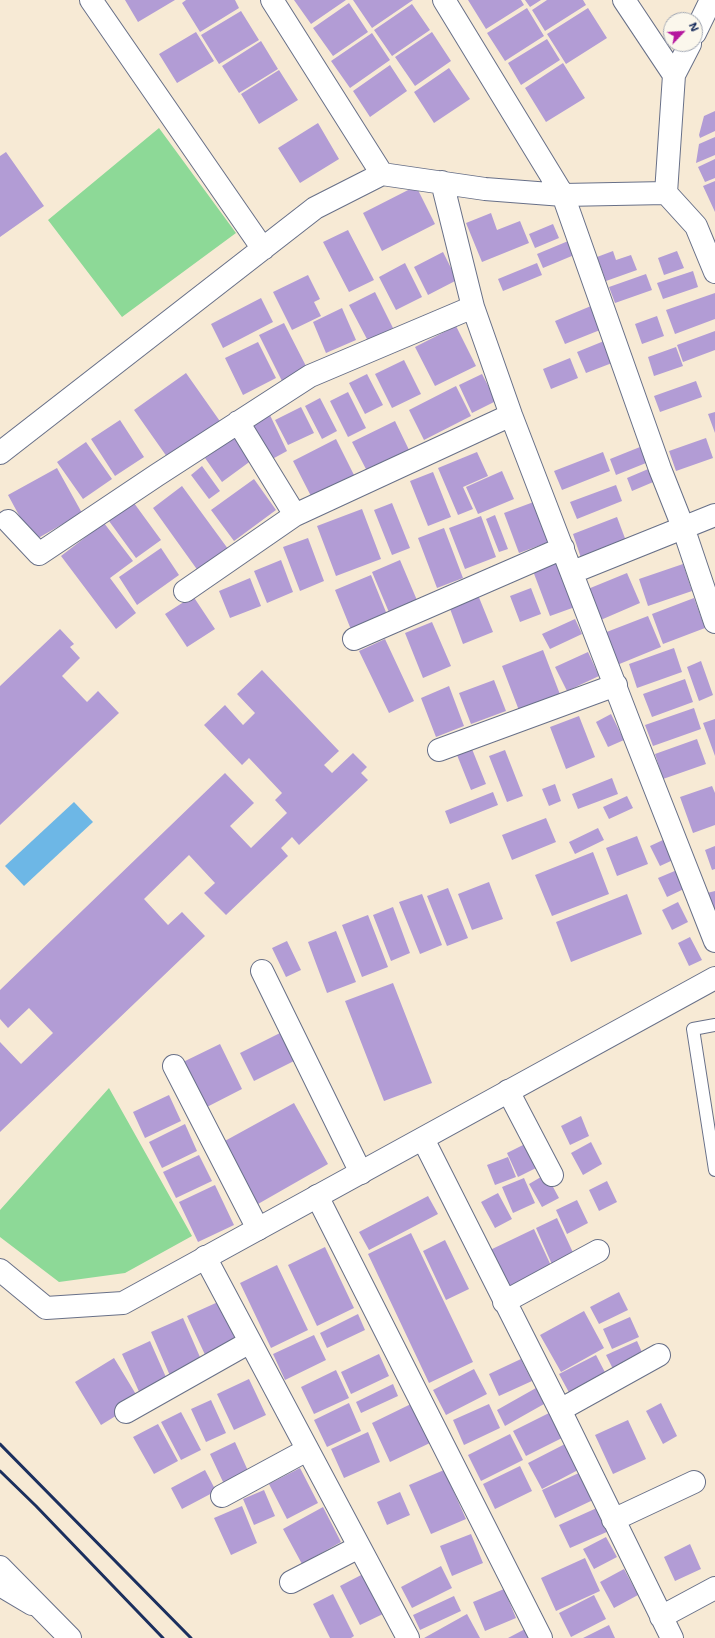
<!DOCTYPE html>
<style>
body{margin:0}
#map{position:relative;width:715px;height:1638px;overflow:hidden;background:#f7ead5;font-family:"Shantell Sans",sans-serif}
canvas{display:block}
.north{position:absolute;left:663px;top:12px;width:40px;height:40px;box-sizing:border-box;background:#fbf7ec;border:1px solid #a1a7b3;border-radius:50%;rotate:65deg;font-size:11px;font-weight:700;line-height:16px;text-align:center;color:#1b2f5e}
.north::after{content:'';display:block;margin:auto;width:14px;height:18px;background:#b5179e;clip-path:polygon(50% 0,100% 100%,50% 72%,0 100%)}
</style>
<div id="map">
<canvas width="715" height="1638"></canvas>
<div class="north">N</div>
</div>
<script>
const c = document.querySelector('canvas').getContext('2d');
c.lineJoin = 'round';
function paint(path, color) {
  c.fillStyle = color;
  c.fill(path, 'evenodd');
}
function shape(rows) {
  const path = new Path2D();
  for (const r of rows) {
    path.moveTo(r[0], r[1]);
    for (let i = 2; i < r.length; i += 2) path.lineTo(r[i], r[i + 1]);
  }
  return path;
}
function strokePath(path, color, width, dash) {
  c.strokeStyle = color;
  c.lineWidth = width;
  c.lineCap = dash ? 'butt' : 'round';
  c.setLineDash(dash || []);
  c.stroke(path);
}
paint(shape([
 [159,128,236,233,122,317,48,220],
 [109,1088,192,1236,125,1273,59,1282,0,1237,0,1210]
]), '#8dd997');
paint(shape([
 [74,802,93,822,24,886,5,866]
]), '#6db7e6');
paint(shape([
 [125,0,175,0,138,22],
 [186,0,235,0,239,8,200,32,182,3],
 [294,0,346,0,311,24],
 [353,0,413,0,372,28],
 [468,0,521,0,524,5,486,29],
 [525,0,541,0,530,7],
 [547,0,583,0,586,5,545,31,532,10],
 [349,3,368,32,333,56,313,28],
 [412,4,430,30,392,56,374,30],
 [527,8,544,36,505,61,487,33],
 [588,8,607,38,566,64,547,34],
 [241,11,259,40,219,64,201,35],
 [196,32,214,61,177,83,159,54],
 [432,32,451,61,415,86,395,57],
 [372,33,390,60,350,88,331,61],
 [547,39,560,60,521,85,508,63],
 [261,41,278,69,239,93,222,66],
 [563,63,585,98,546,122,525,88],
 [390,65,407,91,370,117,353,91],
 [449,68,470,99,434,123,414,92],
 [279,70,298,100,259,124,241,94],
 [715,111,715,131,700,138,699,135,704,116],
 [318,123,339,159,300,183,278,148],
 [715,137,715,155,696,163,699,144],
 [6,152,44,206,0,237,0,156],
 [715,159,715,178,705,182,698,167],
 [715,181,715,212,703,186],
 [416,186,435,224,382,251,363,213],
 [491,213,497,230,520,221,529,243,482,262,466,223],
 [553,224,559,238,535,248,529,234],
 [348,230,374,280,349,292,323,242],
 [573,239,579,253,543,268,537,254],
 [613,251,616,260,631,255,637,270,606,281,597,257],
 [677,251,684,268,664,275,658,258],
 [443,252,457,280,428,295,414,267],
 [405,263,422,297,396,310,379,277],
 [537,263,542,275,503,291,498,279],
 [693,271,698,287,663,299,657,283],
 [646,274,652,290,615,303,609,287],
 [308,275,320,299,314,302,321,316,292,330,273,292],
 [375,292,393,328,368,341,349,305],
 [715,293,715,319,675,334,666,310],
 [261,298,273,322,223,348,211,324],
 [591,306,600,330,565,344,555,321],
 [342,308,356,340,326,353,313,322],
 [657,316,664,336,642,344,635,324],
 [284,323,307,368,282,381,259,335],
 [456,326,476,366,435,386,415,347],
 [715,331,715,350,683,362,677,345],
 [604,341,612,363,586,373,577,352],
 [258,342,276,378,243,395,225,358],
 [676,347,683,366,654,376,648,357],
 [570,358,578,378,551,389,543,369],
 [404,360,421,394,392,408,375,374],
 [186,373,224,427,172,464,134,410],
 [367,374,383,405,365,414,349,383],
 [482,374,496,401,472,413,459,385],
 [696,381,702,397,660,412,654,396],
 [456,386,471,416,424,440,409,410],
 [348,392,366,428,348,437,330,401],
 [320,398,337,431,322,439,305,406],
 [301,407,314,433,288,445,275,420],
 [715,412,715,433,708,414],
 [269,413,287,451,265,463,246,424],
 [120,420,144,457,115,476,91,439],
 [395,421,410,452,368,473,352,442],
 [235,437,252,460,222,482,205,458],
 [706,438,713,458,676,471,669,451],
 [336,439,355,477,312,498,293,461],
 [86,442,112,479,83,499,57,462],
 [645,445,651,461,616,475,610,459],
 [477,452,488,476,463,487,473,509,458,515,438,468],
 [603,452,610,471,562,490,554,471],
 [202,466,220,491,209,499,191,475],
 [653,467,658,480,632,491,627,478],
 [57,468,82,513,33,541,8,495],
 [502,471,514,499,478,514,466,487],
 [433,472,451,517,428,526,410,481],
 [254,479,276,510,234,541,211,510],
 [616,485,622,501,577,519,570,502],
 [182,486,231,553,201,575,153,508],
 [539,500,554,540,519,553,504,513],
 [134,503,161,540,136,558,109,521],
 [392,503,410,548,392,555,374,510],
 [362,509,381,559,336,576,317,526],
 [495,515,508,549,499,552,486,519],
 [481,516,496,557,465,569,449,528],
 [617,517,626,541,581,558,573,534],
 [104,523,133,561,110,578,136,613,116,629,61,556],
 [444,528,463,578,437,588,418,538],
 [308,538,324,581,300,591,283,547],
 [161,548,179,575,137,605,119,577],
 [281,560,293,592,267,603,254,571],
 [400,560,419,605,391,617,372,572],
 [557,562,575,607,550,616,533,571],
 [683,564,692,591,648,606,639,579],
 [627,573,640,603,596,622,583,591],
 [371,575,388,617,352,632,335,590],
 [250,578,261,606,230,618,219,591],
 [531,588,541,614,520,622,510,596],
 [478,595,493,632,463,644,449,606],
 [193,596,215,629,187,647,165,614],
 [694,598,705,628,663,644,652,614],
 [648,616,661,647,617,665,604,633],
 [575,619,582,634,550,649,542,634],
 [432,622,451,666,423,678,405,633],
 [60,629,74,644,70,647,80,658,62,676,87,702,98,691,119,713,0,825,0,686],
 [385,639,414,701,389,713,359,651],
 [674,648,682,672,637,688,629,664],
 [543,650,561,697,520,713,502,666],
 [588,652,599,676,567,691,555,667],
 [701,661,713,695,699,701,687,667],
 [262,670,339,751,324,765,332,773,353,753,367,767,361,773,368,780,299,845,292,837,281,848,288,856,226,915,204,893,215,883,189,855,144,899,168,925,182,912,205,936,0,1132,0,1042,21,1064,53,1033,29,1008,8,1028,0,1019,0,990,225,773,254,803,230,826,251,848,287,813,275,800,282,793,249,758,242,765,204,725,225,705,243,725,255,713,237,694],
 [685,679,693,702,652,717,643,694],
 [494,680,506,711,471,724,459,693],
 [449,686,464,726,436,737,421,698],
 [694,708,701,729,653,746,645,725],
 [611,714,624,740,608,747,596,722],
 [579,716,595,757,566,769,550,727],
 [715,719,715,756,703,723],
 [697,739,706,764,663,779,655,754],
 [472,749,486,784,471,790,457,755],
 [505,750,523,796,507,802,489,756],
 [612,778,618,794,578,809,572,794],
 [555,784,561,801,549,806,542,789],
 [712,786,715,793,715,825,693,833,680,797],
 [493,792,498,805,450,824,445,811],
 [627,796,633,808,609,819,603,807],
 [546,818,556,842,512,860,502,835],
 [598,828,604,840,575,854,569,842],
 [637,836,648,864,617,876,606,848],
 [663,840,673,860,660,866,650,846],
 [715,846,715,869,712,870,705,850],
 [593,852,609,894,552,916,535,875],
 [677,870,686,888,667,897,658,878],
 [489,882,503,919,472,930,458,894],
 [448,888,468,938,447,946,427,896],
 [715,891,715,915,707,893],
 [422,894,442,945,420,954,399,902],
 [627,894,642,934,571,962,556,922],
 [678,902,688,922,672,930,662,910],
 [393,907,410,953,391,961,373,915],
 [368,915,388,967,362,977,342,925],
 [336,931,356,982,327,993,308,942],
 [690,937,702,960,689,966,678,943],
 [287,941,301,970,286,977,272,948],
 [393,983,432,1083,384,1101,345,1001],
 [280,1033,294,1061,254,1081,240,1053],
 [220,1044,242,1089,203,1109,181,1063],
 [169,1095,181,1121,145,1138,133,1112],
 [294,1103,328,1164,258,1204,223,1142],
 [581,1116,589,1136,570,1145,561,1126],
 [185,1124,197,1151,162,1168,149,1142],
 [591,1142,602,1164,583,1175,571,1153],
 [525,1144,536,1168,518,1177,507,1153],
 [199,1155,212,1181,176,1198,163,1172],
 [508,1157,516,1177,495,1185,487,1165],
 [546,1174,559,1198,542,1207,529,1184],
 [524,1178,535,1203,513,1213,502,1187],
 [607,1181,617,1202,599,1211,589,1190],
 [215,1185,234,1225,198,1242,179,1202],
 [498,1193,512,1219,495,1228,481,1202],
 [428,1196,438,1214,369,1250,359,1232],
 [577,1200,588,1223,567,1234,556,1210],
 [557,1218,576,1259,554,1269,536,1228],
 [534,1229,553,1270,507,1292,488,1251],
 [411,1233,473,1362,429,1383,368,1254],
 [445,1240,469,1289,446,1300,423,1251],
 [325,1247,354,1308,317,1326,288,1265],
 [277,1265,308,1330,271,1348,240,1283],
 [619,1292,628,1310,599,1324,590,1307],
 [218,1302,238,1345,207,1359,187,1316],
 [584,1311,604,1348,561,1372,540,1335],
 [358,1314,365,1330,327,1348,320,1333],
 [630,1317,639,1337,612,1349,603,1329],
 [183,1318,203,1364,171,1378,151,1332],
 [314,1335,326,1360,285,1380,273,1354],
 [150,1341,169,1384,141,1396,122,1354],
 [637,1341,645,1359,615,1373,606,1355],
 [379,1354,389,1376,351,1394,341,1372],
 [596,1355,609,1380,572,1398,559,1374],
 [114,1358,140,1401,101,1425,75,1382],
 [521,1359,532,1381,499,1396,489,1374],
 [474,1369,487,1394,446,1415,433,1390],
 [336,1370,349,1398,314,1414,301,1387],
 [249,1379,266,1415,234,1430,217,1394],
 [393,1384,398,1396,361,1413,356,1402],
 [536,1388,544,1404,505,1426,497,1410],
 [211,1400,226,1433,206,1442,191,1409],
 [349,1403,361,1431,327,1447,314,1420],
 [413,1403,432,1442,390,1462,372,1423],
 [661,1403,677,1436,663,1444,646,1411],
 [489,1404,500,1428,464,1445,453,1420],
 [181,1412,201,1450,181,1460,161,1422],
 [551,1412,564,1437,526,1456,513,1431],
 [628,1420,646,1459,613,1474,595,1435],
 [158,1424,178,1461,154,1474,133,1437],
 [368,1432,380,1462,344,1478,331,1449],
 [510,1434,523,1460,481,1481,468,1455],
 [235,1442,249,1473,224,1484,210,1454],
 [565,1444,578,1470,542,1489,528,1463],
 [520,1466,532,1491,495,1509,483,1484],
 [300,1468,318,1503,287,1519,269,1484],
 [205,1470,216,1491,182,1509,171,1488],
 [444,1470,466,1519,431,1534,409,1485],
 [581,1472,593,1500,555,1518,542,1490],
 [264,1490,275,1516,254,1525,243,1499],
 [400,1492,410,1515,387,1525,377,1502],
 [242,1506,257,1543,231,1555,214,1518],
 [323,1507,341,1542,302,1564,283,1529],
 [599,1507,609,1531,570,1548,559,1525],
 [471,1534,483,1563,452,1576,440,1546],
 [606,1537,617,1557,594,1569,583,1549],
 [690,1544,701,1569,675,1581,664,1557],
 [585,1558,600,1591,556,1611,541,1578],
 [441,1566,452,1588,412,1608,401,1587],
 [624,1569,638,1595,614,1608,600,1582],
 [365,1573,385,1613,360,1625,340,1586],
 [504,1589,516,1618,485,1631,473,1602],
 [333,1594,354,1636,351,1638,330,1638,313,1604],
 [594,1595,606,1619,571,1637,559,1613],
 [454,1596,461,1611,420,1630,413,1615],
 [467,1614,480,1638,424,1638],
 [609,1625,615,1638,583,1638],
 [527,1628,532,1638,508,1638]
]), '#b29cd5');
const service = shape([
 [715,1025,693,1029,715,1170]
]);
const minor = shape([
 [91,0,263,249],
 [272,0,382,174],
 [444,0,563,195,660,469,683,527,715,622],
 [624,0,674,75],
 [695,33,711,0],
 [442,182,473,307,511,415,634,735,715,941],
 [666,193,696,226,715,272],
 [238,422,295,515],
 [0,453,315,208,382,174,485,189,563,195,666,193,674,75,690,44],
 [8,521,39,554,157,475,310,376,473,307],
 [573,572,715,515],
 [185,591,295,515,511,415],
 [354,639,563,548],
 [439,750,616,685],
 [262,971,361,1173],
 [174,1066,258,1229],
 [508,1091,552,1175],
 [423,1139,560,1410,672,1638],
 [317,1196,541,1638],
 [205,1257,408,1638],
 [504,1302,598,1251],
 [560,1410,659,1355],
 [126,1412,250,1342],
 [222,1496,307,1450],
 [613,1520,694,1482],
 [291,1582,359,1547],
 [0,1585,32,1604],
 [661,1617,715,1588]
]);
const tertiary = shape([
 [0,1270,46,1308,123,1303,715,978],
 [0,1567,70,1638]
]);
strokePath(service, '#687088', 14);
strokePath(minor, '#687088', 24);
strokePath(tertiary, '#687088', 24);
strokePath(service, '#fff', 12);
strokePath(minor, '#fff', 22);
strokePath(tertiary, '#fff', 22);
strokePath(shape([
 [0,1444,191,1638],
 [0,1471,36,1506,163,1638]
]), '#1b2f5e', 3);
</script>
